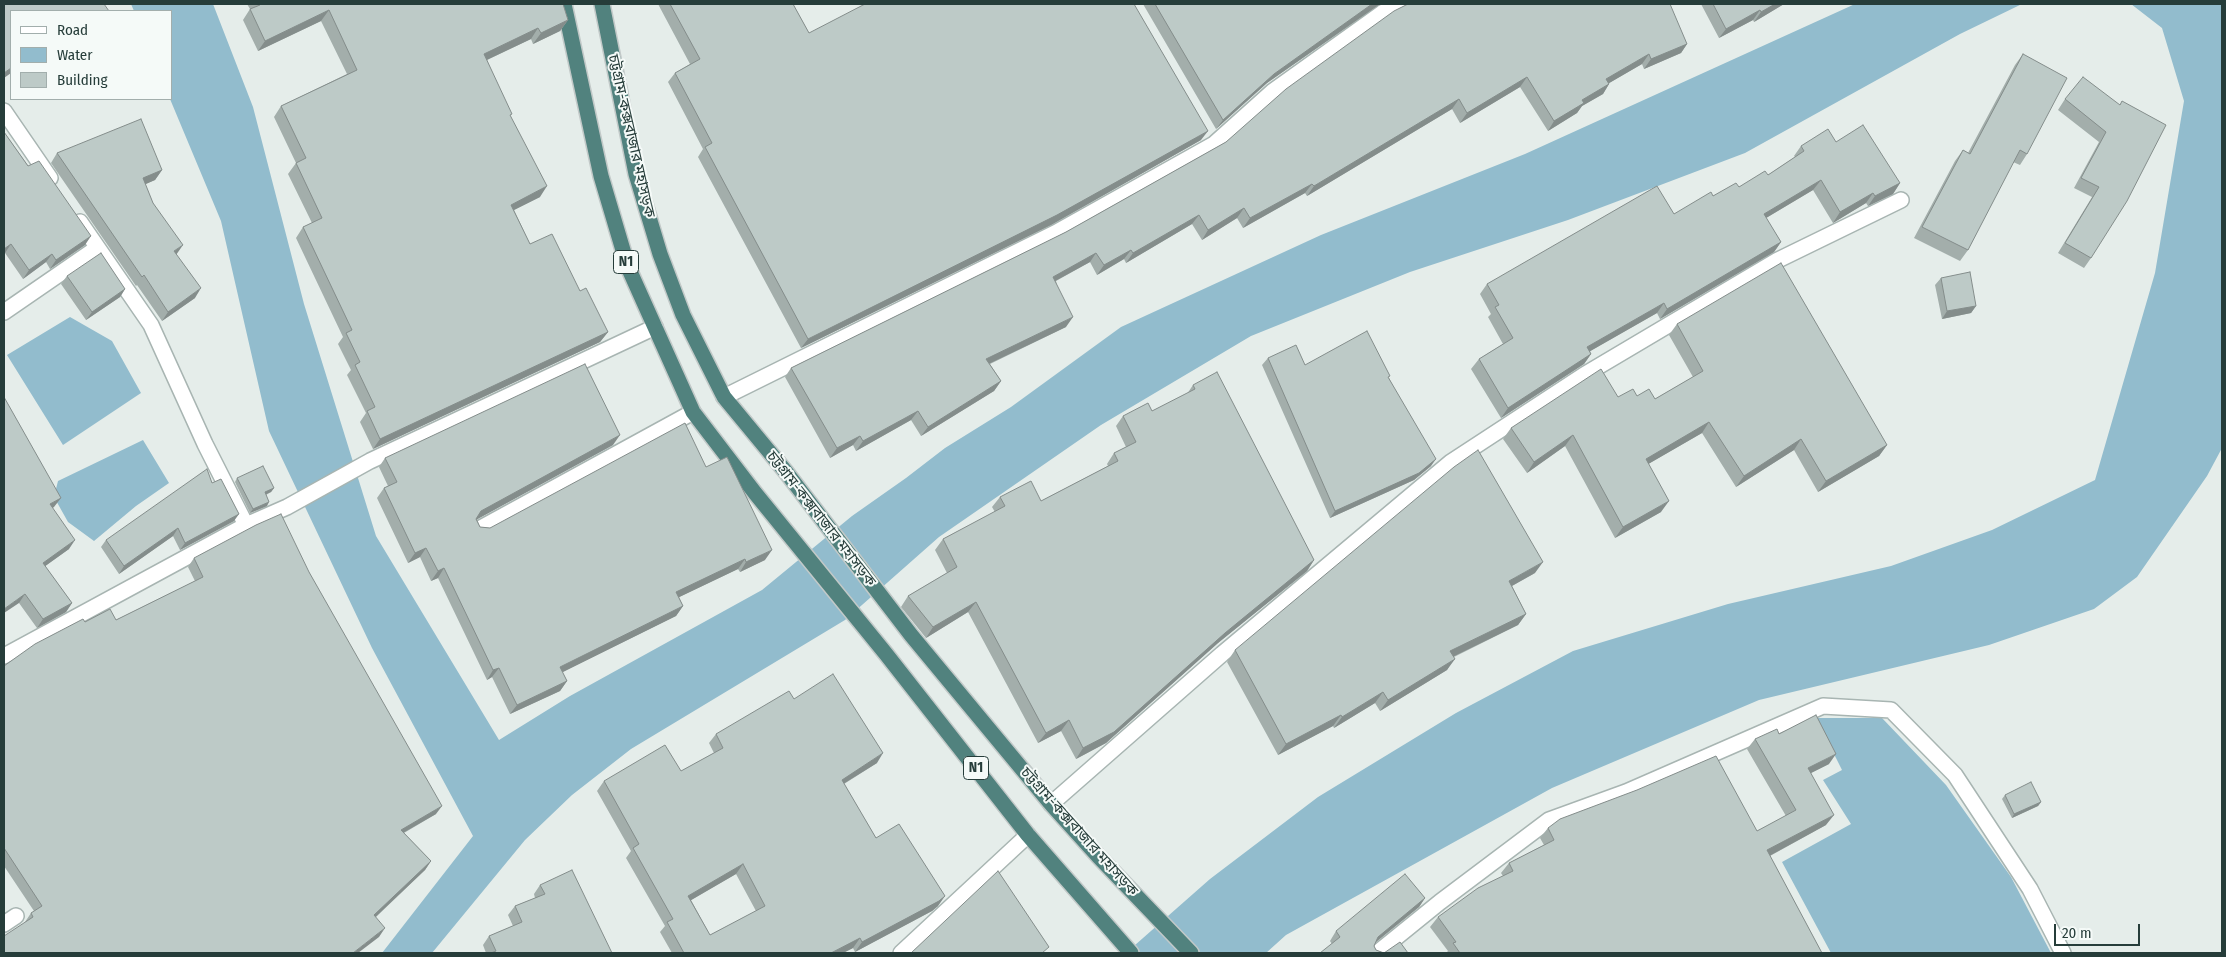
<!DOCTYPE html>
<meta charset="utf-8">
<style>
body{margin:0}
#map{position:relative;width:2226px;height:957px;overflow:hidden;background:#e5edea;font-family:"Fira Sans Condensed",sans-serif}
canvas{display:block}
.frame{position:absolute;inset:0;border:5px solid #263d3a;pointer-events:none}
.legend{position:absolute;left:10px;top:10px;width:162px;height:90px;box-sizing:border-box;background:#f5faf8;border:1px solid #a2aeac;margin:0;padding:6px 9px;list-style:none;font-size:15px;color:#263d3a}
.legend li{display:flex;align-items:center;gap:10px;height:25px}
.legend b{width:25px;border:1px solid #a2aeac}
.scale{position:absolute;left:2054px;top:924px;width:86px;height:22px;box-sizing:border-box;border:2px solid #263d3a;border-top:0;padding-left:6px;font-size:15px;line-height:18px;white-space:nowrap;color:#263d3a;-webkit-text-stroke:4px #f5faf8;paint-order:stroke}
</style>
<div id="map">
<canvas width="2226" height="957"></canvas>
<div class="frame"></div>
<ul class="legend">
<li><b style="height:6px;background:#fff"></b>Road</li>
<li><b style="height:14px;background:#92bccd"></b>Water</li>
<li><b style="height:14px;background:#bdcac7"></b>Building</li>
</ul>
<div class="scale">20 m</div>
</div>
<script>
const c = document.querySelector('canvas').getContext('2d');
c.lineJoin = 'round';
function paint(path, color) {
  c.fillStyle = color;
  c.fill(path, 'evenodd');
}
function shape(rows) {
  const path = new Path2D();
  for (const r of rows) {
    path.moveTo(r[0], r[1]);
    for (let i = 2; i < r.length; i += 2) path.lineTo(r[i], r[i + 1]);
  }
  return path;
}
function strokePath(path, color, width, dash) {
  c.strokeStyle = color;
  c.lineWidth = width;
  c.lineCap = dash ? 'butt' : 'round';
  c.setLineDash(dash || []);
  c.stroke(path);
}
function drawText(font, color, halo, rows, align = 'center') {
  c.font = font + ' "Fira Sans Condensed","Noto Sans Bengali",sans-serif';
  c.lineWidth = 4;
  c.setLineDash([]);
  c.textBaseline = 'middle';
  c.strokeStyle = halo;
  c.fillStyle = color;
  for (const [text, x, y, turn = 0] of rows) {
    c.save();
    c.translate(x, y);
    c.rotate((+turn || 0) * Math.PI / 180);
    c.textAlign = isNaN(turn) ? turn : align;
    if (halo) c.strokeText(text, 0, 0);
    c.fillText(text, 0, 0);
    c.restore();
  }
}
paint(shape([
 [131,4,213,4,253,107,304,304,376,536,499,740,570,696,762,590,852,516,906,478,945,448,1011,407,1121,327,1321,235,1525,154,1855,4,2022,4,1960,34,1745,153,1568,220,1410,272,1251,336,1101,425,939,537,845,620,631,749,572,795,525,840,432,953,382,953,473,836,372,648,269,431,221,221,170,99,171,11,134,11],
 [2131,4,2222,4,2222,448,2207,476,2137,577,2094,609,1989,645,1759,700,1552,788,1286,935,1266,953,1126,953,1210,879,1318,797,1456,713,1573,651,1728,604,1891,566,1992,530,2095,480,2155,273,2184,101,2162,28],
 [70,317,112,341,141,393,63,445,7,355],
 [143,440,169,483,136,506,94,541,68,522,54,497,58,481],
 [1816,718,1882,718,1946,785,2011,877,2051,953,1831,953,1782,862,1851,824,1823,780,1842,770]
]), '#92bccd');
const minor = shape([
 [4,111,50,178],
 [80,222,151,325,205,444,246,525],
 [4,312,97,248],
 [724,397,1055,233,1214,144,1273,91,1382,13,1399,4],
 [479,529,693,412],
 [4,656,246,525,287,507,370,461,655,327],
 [1051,804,1222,654,1451,462,1584,375,1778,260,1901,200],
 [4,924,16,916],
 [901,953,1028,835],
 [1377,953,1440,902,1549,820,1626,792,1823,706,1891,710,1955,775,2030,889,2063,953]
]);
const trunk = shape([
 [564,4,601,176,628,267,693,412,755,493,886,654,1028,835,1131,953],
 [602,4,636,174,660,254,683,315,724,397,786,472,911,635,1051,804,1098,856,1191,953]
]);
strokePath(minor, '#a8b5b2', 18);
strokePath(trunk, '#c2c9c8', 18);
strokePath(minor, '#fff', 15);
strokePath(trunk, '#51827e', 15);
paint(shape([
 [247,4,563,4,568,20,560,31,533,44,531,39,487,60,510,116,540,197,514,210,530,244,580,291,608,332,600,342,373,449,360,422,366,413,347,375,351,370,338,344,343,337,296,238,303,227,312,223,288,174,296,163,274,117,281,106,347,74,321,21,258,51,243,20,250,9],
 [658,4,793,4,809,33,1201,140,1051,225,801,348,698,157,703,149,668,82,675,73,690,64],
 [1143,4,1380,4,1267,83,1216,129],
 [1408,4,1687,44,1681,53,1644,69,1642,64,1609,83,1609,84,1603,94,1582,106,1577,113,1548,131,1520,87,1460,123,1452,109,1307,196,1305,193,1243,228,1237,218,1202,240,1192,224,1126,263,1124,259,1097,275,1090,262,1056,281,1066,327,990,364,1001,381,994,391,921,436,911,420,856,451,853,445,830,458,785,377,791,368,1066,232,1226,142],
 [1701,4,1784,4,1754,22,1753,20,1719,38],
 [2023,54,2027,154,2020,165,2013,162,1968,250,1960,261,1914,238,1955,161,1963,150,1968,153,2015,65],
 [2065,99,2120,105,2122,101,2091,258,2084,268,2058,253,2092,197,2074,188,2099,142,2058,110],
 [4,132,85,245,50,269,46,262,23,279,5,253],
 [1836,142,1900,183,1893,194,1868,206,1866,203,1833,223,1813,190,1766,218,1781,242,1774,252,1660,319,1657,313,1590,351,1591,354,1584,364,1501,418,1471,369,1479,359,1503,344,1488,317,1491,314,1480,294,1487,284,1674,214,1713,196,1739,187,1768,175,1795,157,1794,156,1801,146],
 [57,153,162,170,155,180,145,184,153,203,195,298,162,321,137,285,136,286,51,163],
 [67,276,125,289,120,297,86,320,61,284],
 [1941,278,1976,306,1971,313,1942,319,1935,285],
 [1677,324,1887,445,1879,456,1818,492,1794,450,1736,487,1702,433,1648,464,1661,512,1615,538,1565,446,1527,473,1503,439,1511,428,1618,397,1637,396,1655,399,1693,377,1669,335],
 [1268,358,1305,365,1389,378,1431,466,1414,480,1330,518,1262,365],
 [1193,385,1314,560,1307,571,1218,643,1106,743,1076,759,1061,731,1038,743,968,612,926,638,901,607,908,596,947,573,935,550,943,539,995,512,992,507,1000,497,1041,501,1108,466,1107,464,1114,453,1126,447,1116,426,1123,416,1152,411,1187,394],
 [4,397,54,507,52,508,69,549,45,566,72,603,66,612,37,628,19,603],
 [613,445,477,519,480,527,490,528,706,467,765,560,740,572,738,569,679,597,683,606,676,616,562,672,567,681,560,691,510,714,492,677,487,680,438,578,431,581,420,557,408,563,377,498,384,488,388,486,379,467,385,458],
 [237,478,274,488,271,492,266,495,267,506,250,513,235,482],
 [212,483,234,521,180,550,173,536,119,574,101,547,106,540],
 [194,558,309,572,436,814,404,833,431,861,425,870,376,917,379,937,25,922,31,913,34,911,4,866,4,666,85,622,116,620,195,581,188,567],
 [1535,573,1512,586,1526,614,1518,625,1454,657,1447,670,1380,711,1375,703,1334,728,1333,726,1278,755,1227,662,1235,650],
 [794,699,877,763,844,784,876,838,938,906,932,911,855,952,853,948,843,953,672,953,660,932,665,926,626,858,631,851,597,791,604,781,681,771,714,753,709,743,716,734],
 [736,874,756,911,710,935,691,900],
 [1779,734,1829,764,1811,773,1826,825,1770,856,1822,953,1446,953,1448,951,1430,927,1438,917,1503,876,1501,873,1509,863,1544,845,1540,838,1548,828,1757,831,1786,816,1747,749,1755,739],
 [2005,795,2041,802,2038,806,2012,818,2002,799],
 [540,885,612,953,486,953,483,945,489,936,513,926,508,915,515,906,535,898,534,894],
 [1425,898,1419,907,1376,942,1374,946,1376,950,1384,953,1408,953,1320,953,1332,944,1330,941,1336,931]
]), '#a3aeab');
paint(shape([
 [1372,4,1380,4,1267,83,1216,129,1223,120,1274,74],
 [1775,4,1784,4,1754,22,1761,12],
 [329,10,321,21,258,51,265,41],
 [1760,10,1753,20,1719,38,1726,29],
 [568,20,560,31,533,44,541,33],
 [538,28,531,39,476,65,484,54],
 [1687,44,1681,53,1644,69,1651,59],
 [1649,54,1642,64,1599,89,1606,79],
 [11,68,11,73,4,78,4,73],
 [1527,77,1520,87,1460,123,1467,113],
 [1609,84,1603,94,1582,106,1577,113,1548,131,1554,121,1582,100],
 [1459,99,1452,109,1307,196,1314,186],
 [1208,131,1201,140,1051,225,801,348,808,339],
 [162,170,155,180,137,188,143,178],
 [1821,180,1813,190,1756,224,1764,214],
 [1900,183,1893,194,1868,206,1875,196],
 [1312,184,1305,193,1243,228,1250,218],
 [547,186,540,197,504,215,511,205],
 [1873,193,1866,203,1833,223,1840,212],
 [1244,208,1237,218,1202,240,1208,230],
 [1199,215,1192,224,1126,263,1133,253],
 [91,236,85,245,50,269,56,260],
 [1781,242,1774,252,1660,319,1667,309],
 [11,244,5,253,4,254,4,249],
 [183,245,176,255,174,251],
 [1131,250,1124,259,1097,275,1104,265],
 [1096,253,1090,262,1046,286,1053,277],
 [52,254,46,262,23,279,29,270],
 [201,288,195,298,162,321,168,312],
 [125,289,120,297,86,320,92,312],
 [1664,303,1657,313,1580,357,1587,347],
 [1976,306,1971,313,1942,319,1947,311],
 [1073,317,1066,327,980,368,986,359],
 [608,332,600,342,373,449,380,439],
 [1591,354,1584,364,1501,418,1508,408],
 [1001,381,994,391,921,436,928,427],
 [918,411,911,420,856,451,863,441],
 [1709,422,1702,433,1638,470,1646,459],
 [620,435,613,445,474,521,481,511],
 [1573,435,1565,446,1527,473,1534,462],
 [860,436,853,445,830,458,837,448],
 [1801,439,1794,450,1736,487,1744,476],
 [1887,445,1879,456,1818,492,1826,481],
 [1436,459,1431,466,1414,480,1330,518,1335,511],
 [274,488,271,492,262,496,265,492],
 [61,498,54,507,44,513,50,504],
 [1669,501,1661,512,1615,538,1623,527],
 [269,502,267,506,250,513,253,509],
 [239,514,234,521,180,550,185,543],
 [178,528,173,536,119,574,124,566],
 [75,540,69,549,37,572,43,563],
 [426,548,420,557,408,563,415,553],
 [772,550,765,560,740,572,746,562],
 [745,559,738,569,669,602,676,592],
 [1314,560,1307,571,1218,643,1106,743,1076,759,1083,748],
 [1543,562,1535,573,1501,592,1509,581],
 [444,568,438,578,431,581,438,571],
 [25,594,19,603,4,613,4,609],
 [976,602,968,612,926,638,933,627],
 [72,603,66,612,37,628,43,619],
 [683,606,676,616,553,677,560,667],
 [1526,614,1518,625,1442,662,1450,651],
 [1455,659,1447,670,1380,711,1388,700],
 [499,668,492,677,487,680,493,670],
 [567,681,560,691,510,714,517,705],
 [1383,692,1375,703,1334,728,1342,717],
 [1341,715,1333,726,1278,755,1286,744],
 [1069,720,1061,731,1038,743,1046,733],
 [883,753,877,763,835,789,842,780],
 [1836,754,1829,764,1801,778,1808,768],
 [2041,802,2038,806,2012,818,2014,814],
 [442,806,436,814,394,838,401,830],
 [1834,815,1826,825,1760,861,1767,850],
 [431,861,425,870,368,924,374,915],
 [743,864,736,874,681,906,688,896],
 [945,896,938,906,932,911,855,952,862,942],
 [1425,898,1419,907,1371,946,1378,937],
 [385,928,379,937,358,953,353,953],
 [860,938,853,948,843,953,831,953]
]), '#848d8b');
const building = shape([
 [4,4,104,4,109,11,11,11,11,68,4,73,4,4],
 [260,4,563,4,568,20,541,33,538,28,484,54,512,114,510,115,547,186,511,205,530,244,552,234,580,291,586,288,608,332,380,439,367,411,375,407,355,365,360,362,346,333,352,330,303,227,322,218,296,163,306,158,281,106,357,70,329,10,265,41,250,9,260,5,260,4],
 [670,4,793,4,809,33,865,4,1134,4,1208,131,1057,215,808,339,705,147,712,143,675,73,700,59,670,4],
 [1155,4,1372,4,1274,74,1223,120,1155,4],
 [1408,4,1670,4,1687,44,1651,59,1649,54,1606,79,1609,84,1582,100,1584,103,1554,121,1527,77,1467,113,1459,99,1314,186,1312,184,1250,218,1244,208,1208,230,1199,215,1133,253,1131,250,1104,265,1096,253,1053,277,1073,317,986,359,1001,381,928,427,918,411,863,441,860,436,837,448,791,368,1066,232,1226,142,1286,89,1394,11,1408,4],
 [1713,4,1775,4,1761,12,1760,10,1726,29,1713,4],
 [2023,54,2067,78,2027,154,2020,150,1968,250,1922,227,1963,150,1970,154,2023,54],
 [2083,77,2120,105,2122,101,2166,125,2127,201,2091,258,2065,243,2099,187,2081,178,2106,132,2065,99,2083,77],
 [141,119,162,170,143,178,153,203,183,245,174,251,201,288,168,312,144,275,142,277,57,153,141,119],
 [1863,125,1900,183,1875,196,1873,193,1840,212,1821,180,1764,214,1781,242,1667,309,1664,303,1587,347,1591,354,1508,408,1479,359,1513,338,1495,307,1499,305,1487,284,1657,186,1674,214,1711,192,1713,196,1736,183,1739,187,1765,171,1768,175,1804,151,1801,146,1828,129,1836,142,1863,125],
 [4,132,28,166,39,161,91,236,56,260,52,254,29,270,11,244,4,249,4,132],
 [101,253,125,289,92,312,67,276,101,253],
 [1781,263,1887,445,1826,481,1801,439,1744,476,1709,422,1646,459,1669,501,1623,527,1573,435,1534,462,1511,428,1601,369,1618,397,1633,389,1637,396,1649,389,1655,399,1703,371,1677,324,1781,263],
 [1970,272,1976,306,1947,311,1941,278,1970,272],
 [1367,331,1390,376,1388,377,1436,459,1419,473,1335,511,1268,358,1296,345,1305,365,1367,331],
 [585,364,620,435,481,511,476,519,480,527,490,528,685,423,706,467,727,457,772,550,746,562,745,559,676,592,683,606,560,667,567,681,517,705,499,668,493,670,444,568,438,571,426,548,415,553,384,488,397,482,385,458,585,364],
 [1217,372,1314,560,1225,633,1114,732,1083,748,1069,720,1046,733,976,602,933,627,908,596,957,567,943,539,1005,506,1000,497,1031,481,1041,501,1118,461,1114,453,1136,442,1123,416,1148,403,1152,411,1195,389,1193,385,1217,372],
 [4,397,61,498,50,504,75,540,43,563,72,603,43,619,25,594,4,609,4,397],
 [1478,450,1543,562,1509,581,1526,614,1450,651,1455,659,1388,700,1383,692,1342,717,1341,715,1286,744,1235,650,1454,467,1478,450],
 [263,466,274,488,265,492,269,502,253,509,237,478,263,466],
 [207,469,212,483,221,479,239,514,185,543,178,528,124,566,106,540,207,469],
 [281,514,309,572,442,806,401,830,431,861,374,915,385,928,353,953,4,953,4,936,33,917,31,913,42,906,4,848,4,666,35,644,83,619,85,622,110,609,116,620,203,577,194,558,256,525,281,514],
 [833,674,883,753,842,780,876,838,899,824,945,896,939,901,862,942,860,938,831,953,684,953,667,922,673,919,633,848,639,844,604,781,665,745,681,771,723,748,716,734,789,691,794,699,833,674],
 [743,864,765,906,710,935,688,896,743,864],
 [1816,715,1836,754,1808,768,1834,815,1767,850,1822,953,1460,953,1453,943,1456,942,1438,917,1478,888,1513,871,1509,863,1554,840,1548,828,1560,819,1637,790,1716,756,1757,831,1796,810,1755,739,1777,729,1779,734,1816,715],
 [2031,782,2041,802,2014,814,2005,795,2031,782],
 [572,870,612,953,491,953,496,951,489,936,522,922,515,906,545,894,540,885,572,870],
 [998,871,1049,947,1042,953,911,953,998,871],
 [1405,874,1425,898,1378,937,1374,946,1376,950,1384,953,1400,942,1408,953,1320,953,1340,937,1336,931,1405,874]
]);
paint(building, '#bdcac7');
strokePath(building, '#848d8b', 1);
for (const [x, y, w] of [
 [626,262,25],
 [976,768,25]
]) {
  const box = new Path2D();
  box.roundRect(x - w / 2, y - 11.5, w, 23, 4);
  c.fillStyle = '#f5faf8';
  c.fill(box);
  strokePath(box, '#263d3a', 1);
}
drawText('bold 14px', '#263d3a', null, [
 ["N1",626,262],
 ["N1",976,768]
]);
drawText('15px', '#263d3a', '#f5faf8', [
 ["চট্টগ্রাম-কক্সবাজার মহাসড়ক",631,136,77],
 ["চট্টগ্রাম-কক্সবাজার মহাসড়ক",821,519,52],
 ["চট্টগ্রাম-কক্সবাজার মহাসড়ক",1079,832,48]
]);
</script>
